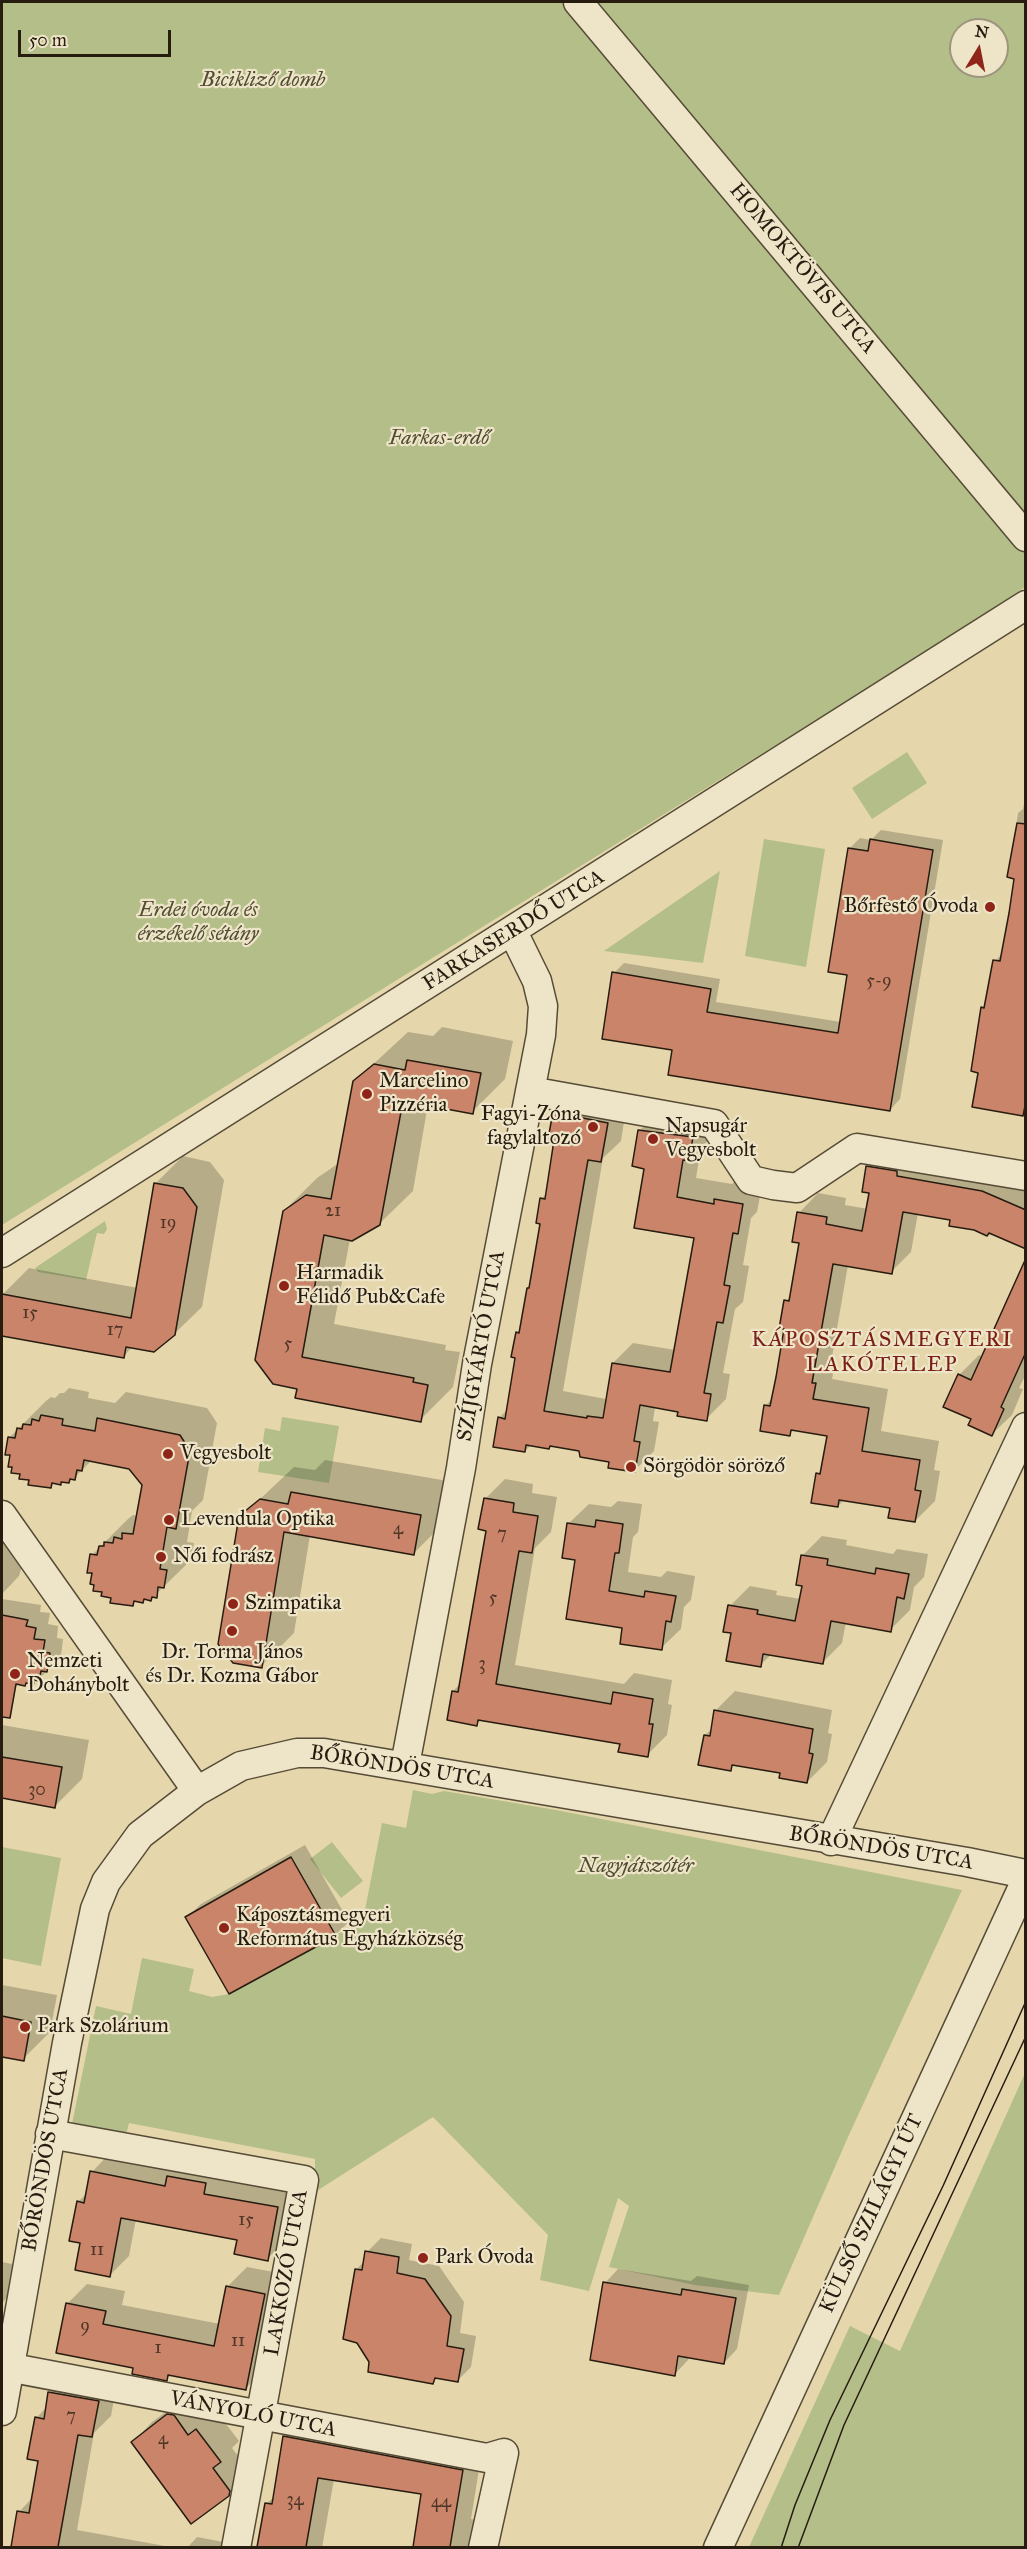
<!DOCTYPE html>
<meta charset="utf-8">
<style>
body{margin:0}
#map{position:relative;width:1027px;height:2549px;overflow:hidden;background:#e5d7ab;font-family:"IM FELL Great Primer",serif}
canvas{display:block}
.frame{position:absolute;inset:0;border:3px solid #271c10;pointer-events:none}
.north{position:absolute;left:949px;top:18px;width:60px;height:60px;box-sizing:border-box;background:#eee5c8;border:2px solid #9e957e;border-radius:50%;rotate:10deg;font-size:16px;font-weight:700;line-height:24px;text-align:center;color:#271c10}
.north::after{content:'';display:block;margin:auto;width:21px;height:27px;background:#8f2418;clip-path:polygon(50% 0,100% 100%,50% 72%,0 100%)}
.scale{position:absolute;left:18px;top:30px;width:153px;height:27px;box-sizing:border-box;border:3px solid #271c10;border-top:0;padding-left:8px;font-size:18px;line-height:21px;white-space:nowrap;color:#271c10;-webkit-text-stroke:4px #eee5c8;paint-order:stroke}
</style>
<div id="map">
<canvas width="1027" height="2549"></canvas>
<div class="frame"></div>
<div class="north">N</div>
<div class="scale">50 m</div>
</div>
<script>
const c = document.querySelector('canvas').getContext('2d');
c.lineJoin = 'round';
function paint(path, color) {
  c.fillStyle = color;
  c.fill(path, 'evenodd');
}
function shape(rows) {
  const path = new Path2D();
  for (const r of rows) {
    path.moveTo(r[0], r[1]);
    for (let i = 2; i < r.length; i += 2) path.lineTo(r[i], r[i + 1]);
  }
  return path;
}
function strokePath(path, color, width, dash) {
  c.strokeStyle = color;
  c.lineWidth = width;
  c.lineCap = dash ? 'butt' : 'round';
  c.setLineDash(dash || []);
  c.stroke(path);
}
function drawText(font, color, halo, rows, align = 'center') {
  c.font = font + ' "IM FELL Great Primer",serif';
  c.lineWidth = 4.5;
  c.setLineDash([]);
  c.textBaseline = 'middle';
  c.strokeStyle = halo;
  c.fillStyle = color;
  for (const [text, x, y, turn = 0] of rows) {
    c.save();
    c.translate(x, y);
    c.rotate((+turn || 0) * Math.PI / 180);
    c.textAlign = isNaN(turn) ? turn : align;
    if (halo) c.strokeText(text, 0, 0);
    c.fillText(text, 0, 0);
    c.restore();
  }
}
paint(shape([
 [2,2,1025,2,1025,587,945,640,2,1225],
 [961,30,997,30,997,66,961,66],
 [907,752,927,783,872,819,852,788],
 [764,839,825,849,806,967,745,956],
 [720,871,703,963,604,951],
 [105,1221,107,1229,104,1234,97,1233,86,1280,38,1272,35,1268],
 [282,1417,339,1426,329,1483,258,1472,265,1428,280,1431],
 [413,1790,432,1794,444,1791,556,1810,962,1890,848,2137,779,2295,695,2285,609,2267,629,2206,618,2198,589,2291,540,2280,548,2235,433,2117,315,2192,315,2159,129,2123,125,2139,71,2129,96,2006,131,2014,142,1958,194,1969,189,1991,212,1997,229,1994,363,1920,382,1823,406,1828],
 [332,1842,363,1881,341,1898,310,1859],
 [2,1847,61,1858,41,1966,2,1958],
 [1025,2073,1025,2547,749,2547,850,2326,900,2351]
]), '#b4be89');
paint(shape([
 [1026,793,1026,1111,1022,1115,980,1072,982,1008,987,1003,995,961,1004,952,1016,878,1009,876,1018,813,1023,809],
 [881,830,943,840,900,1099,890,1110,674,1049,614,973,624,963,720,979,716,1002,841,1022,849,974,849,849,860,838,871,840],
 [442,1027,513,1041,505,1079,472,1112,428,1104,413,1191,379,1224,350,1239,334,1324,446,1345,445,1350,460,1352,453,1387,420,1420,298,1388,284,1211,317,1178,339,1163,354,1082,408,1032,433,1036],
 [574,1093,627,1103,621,1141,603,1158,563,1391,606,1399,613,1363,633,1343,675,1350,695,1237,646,1167,639,1131,659,1111,712,1118,709,1140,701,1147,696,1178,732,1184,736,1180,762,1185,757,1212,751,1218,743,1265,749,1266,743,1302,735,1309,723,1373,730,1374,726,1399,706,1419,680,1411,655,1407,653,1421,659,1422,654,1451,634,1471,580,1449,552,1445,549,1448,531,1445,525,1451,499,1418,508,1409,517,1357,517,1333,522,1328,528,1289,531,1286,541,1222,541,1199,547,1193,556,1138,554,1113],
 [888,1147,1026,1182,1026,1248,952,1219,918,1213,911,1252,891,1272,848,1265,831,1363,835,1364,832,1379,888,1389,881,1431,939,1441,934,1470,940,1471,935,1501,915,1521,891,1507,844,1500,838,1506,818,1474,822,1469,828,1434,795,1429,789,1434,766,1405,773,1398,786,1328,786,1301,792,1295,801,1242,799,1213,818,1193,846,1198,845,1205,868,1209,871,1192,868,1167],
 [183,1156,210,1162,224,1180,202,1307,174,1334,133,1346,123,1357,5,1335,2,1330,2,1295,29,1268,138,1288,156,1183],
 [1026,1262,1026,1374,1019,1388,1023,1389,1012,1415,992,1434,973,1418,959,1375,979,1355,983,1357],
 [69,1388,89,1392,88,1398,115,1403,126,1392,207,1408,217,1423,203,1500,192,1511,187,1542,194,1543,191,1560,151,1599,137,1600,132,1604,113,1597,104,1591,94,1572,92,1555,128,1519,133,1515,137,1516,144,1484,130,1467,92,1460,74,1478,69,1481,55,1482,50,1487,22,1473,12,1454,7,1453,10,1437,46,1401,51,1397,55,1398,60,1393,64,1393],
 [325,1460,454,1482,447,1520,414,1553,310,1535,294,1633,261,1666,241,1517,294,1467,315,1470],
 [505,1479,533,1484,532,1493,557,1497,551,1532,535,1548,515,1665,624,1684,634,1673,672,1680,668,1704,672,1705,667,1735,647,1755,621,1743,482,1719,477,1724,453,1691,461,1683,487,1529,485,1499],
 [618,1501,642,1504,638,1532,633,1537,628,1572,661,1577,667,1571,695,1576,691,1600,684,1607,681,1629,661,1648,624,1627,577,1558,569,1523,589,1504,611,1507],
 [822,1536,847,1540,846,1545,893,1554,897,1549,928,1554,924,1577,914,1587,910,1610,890,1630,846,1622,842,1643,822,1663,772,1654,760,1665,732,1632,730,1606,750,1586,777,1591,776,1595,801,1599,804,1585,803,1555],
 [2,1537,22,1566,19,1576,2,1594],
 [2,1599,41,1605,40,1612,50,1613,48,1624,58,1626,57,1638,63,1639,61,1656,53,1665,39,1679,33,1682,19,1683,15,1688,2,1686],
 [735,1691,832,1710,828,1733,832,1734,827,1762,807,1782,782,1772,736,1764,730,1769,705,1735,713,1728,715,1711],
 [2,1725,89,1740,82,1779,55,1806,2,1797],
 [305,1845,349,1922,335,1935,187,1917,201,1904],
 [2,1985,57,1995,50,2032,23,2059,2,2055],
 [111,2152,297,2188,287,2240,267,2259,239,2239,136,2219,129,2256,109,2276,82,2241,78,2202,88,2192,92,2172],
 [381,2238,412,2244,409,2260,439,2266,464,2302,460,2333,476,2336,471,2367,457,2381,438,2377,433,2382,371,2362,356,2270,365,2260,367,2252],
 [2,2262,22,2266,18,2286,2,2303],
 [247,2267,284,2274,266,2368,246,2388,172,2374,167,2379,135,2367,67,2304,87,2284,125,2291,122,2305,220,2324,227,2287],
 [618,2269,691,2281,697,2276,749,2285,737,2349,724,2363,689,2356,688,2360,675,2374,605,2283],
 [70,2373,117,2382,111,2416,94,2433,77,2530,176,2548,12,2548,19,2512,33,2497,40,2460,36,2418,47,2407,50,2392],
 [189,2395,216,2411,239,2441,232,2448,249,2470,248,2475,228,2495,133,2442,152,2422],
 [304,2417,482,2451,471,2519,483,2521,479,2548,414,2548,423,2492,334,2479,322,2548,268,2548,266,2504,275,2496,285,2437],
 [197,2537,234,2544,233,2548,187,2548]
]), '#0003');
const building = shape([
 [1017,823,1026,824,1026,1101,1023,1116,972,1107,978,1073,971,1071,981,1007,984,1008,993,960,1000,961,1009,913,1014,879,1007,877,1017,823],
 [870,839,933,850,890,1111,668,1075,672,1050,602,1039,612,972,711,989,707,1012,838,1033,847,975,828,972,848,848,868,851,870,839],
 [407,1060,481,1073,473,1114,403,1101,380,1225,352,1241,324,1235,302,1357,414,1378,413,1382,428,1385,421,1422,295,1398,297,1389,273,1384,255,1360,283,1211,306,1195,331,1199,353,1081,374,1064,405,1070,407,1060],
 [553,1112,608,1123,601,1162,588,1160,544,1411,587,1418,587,1416,603,1418,612,1363,670,1372,694,1238,634,1228,644,1169,632,1166,638,1130,693,1137,689,1161,683,1160,677,1197,714,1204,714,1199,743,1204,738,1234,733,1233,724,1285,730,1286,723,1323,717,1322,704,1393,711,1394,707,1421,677,1416,678,1412,640,1405,634,1441,640,1442,635,1472,608,1468,609,1462,580,1457,579,1451,550,1446,549,1449,526,1445,525,1452,493,1447,498,1417,505,1419,515,1358,511,1357,516,1332,519,1333,527,1288,529,1288,540,1224,536,1223,540,1198,545,1199,554,1140,548,1139,553,1112],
 [866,1166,897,1171,897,1176,982,1191,1026,1210,1026,1249,989,1233,987,1236,974,1230,949,1226,950,1220,903,1212,892,1274,833,1264,812,1383,816,1383,813,1399,869,1408,862,1451,920,1460,915,1490,921,1491,915,1522,888,1518,890,1508,839,1500,838,1507,811,1503,816,1473,820,1474,827,1436,791,1430,790,1436,760,1431,764,1405,770,1406,776,1377,784,1329,779,1329,784,1300,789,1301,799,1243,792,1242,797,1212,827,1217,826,1224,862,1231,869,1193,862,1192,866,1166],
 [154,1183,183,1188,197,1207,175,1335,154,1352,126,1347,124,1358,2,1336,2,1294,131,1318,154,1183],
 [1026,1258,1026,1352,1001,1407,1004,1409,992,1436,968,1425,971,1419,943,1407,958,1374,971,1380,1026,1258],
 [41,1415,63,1419,62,1425,95,1431,97,1418,180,1435,190,1451,176,1529,167,1527,160,1569,167,1570,164,1588,158,1587,157,1598,152,1597,151,1601,144,1599,143,1603,134,1601,133,1606,110,1603,111,1598,101,1596,102,1592,93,1591,94,1585,90,1584,92,1573,87,1573,90,1554,97,1555,99,1546,104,1546,104,1542,113,1543,114,1537,122,1539,122,1533,133,1534,142,1485,129,1469,84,1460,82,1471,77,1470,75,1480,70,1479,69,1483,61,1482,61,1485,52,1483,51,1488,28,1485,29,1480,19,1479,20,1474,11,1473,12,1467,8,1467,10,1455,5,1455,8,1437,15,1438,17,1428,22,1429,23,1424,31,1425,32,1419,39,1421,41,1415],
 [291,1492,421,1515,414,1555,284,1532,262,1668,233,1663,218,1644,239,1516,260,1499,288,1504,291,1492],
 [484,1498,514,1503,513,1512,538,1516,532,1553,519,1551,496,1684,611,1704,613,1692,653,1699,649,1724,653,1724,648,1757,618,1752,620,1744,478,1720,477,1726,447,1720,452,1691,458,1692,486,1531,478,1529,484,1498],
 [596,1520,623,1524,619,1553,615,1553,609,1591,644,1597,645,1591,676,1596,671,1622,666,1621,662,1650,620,1644,622,1628,566,1619,575,1560,562,1558,567,1523,595,1527,596,1520],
 [801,1555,828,1559,827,1565,875,1574,876,1568,909,1574,904,1599,897,1597,891,1632,831,1621,823,1664,763,1654,761,1667,726,1661,731,1633,723,1632,728,1605,758,1610,757,1614,795,1621,802,1586,796,1585,801,1555],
 [2,1615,28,1620,26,1626,36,1628,34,1639,45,1640,43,1652,50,1653,47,1672,41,1671,39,1681,34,1680,34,1684,26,1683,25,1686,16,1684,10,1718,2,1717,2,1615],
 [714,1710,813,1729,809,1753,813,1754,807,1783,779,1778,780,1773,732,1765,731,1771,698,1765,704,1735,710,1736,714,1710],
 [2,1757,62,1767,55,1808,2,1798,2,1757],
 [291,1857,336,1936,229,1994,185,1917,291,1857],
 [2,2016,31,2022,24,2061,2,2057,2,2016],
 [90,2171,165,2186,167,2176,206,2183,204,2194,278,2207,268,2261,234,2254,237,2240,121,2218,110,2277,75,2270,80,2243,69,2241,77,2201,84,2203,90,2171],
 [365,2251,399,2257,397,2273,425,2279,451,2316,447,2346,464,2349,458,2382,435,2378,433,2384,368,2372,369,2362,357,2343,343,2339,355,2269,362,2270,365,2251],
 [603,2282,681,2295,682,2289,736,2298,724,2364,678,2356,675,2376,590,2360,603,2282],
 [226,2286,265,2294,246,2390,168,2375,167,2381,132,2374,133,2368,56,2353,66,2303,106,2311,103,2324,214,2346,226,2286],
 [48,2392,99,2401,92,2437,78,2435,58,2547,11,2547,17,2511,29,2513,38,2461,27,2459,35,2417,44,2419,48,2392],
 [167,2414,174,2415,188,2435,196,2429,221,2462,213,2468,230,2491,229,2496,191,2524,131,2442,167,2414],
 [283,2436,463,2470,450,2547,413,2547,421,2494,318,2478,306,2547,257,2547,265,2503,272,2504,283,2436]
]);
paint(building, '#c98469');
strokePath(building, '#271c10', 1.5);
const minor = shape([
 [578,2,1026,537],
 [530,1091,714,1124,751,1180,773,1185,797,1188,857,1148,1026,1176],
 [2,1253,1026,605],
 [2,1515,197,1791],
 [405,1765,461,1468,477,1364,541,1035,543,1006,537,981,513,932],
 [831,1841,1026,1427],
 [50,2134,304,2180,236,2548],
 [2,2366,487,2458,504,2453,483,2548],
 [2,2411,67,2043,95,1909,106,1882,140,1835,197,1791,241,1766,297,1753,324,1753,967,1862,1026,1874],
 [718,2548,1026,1880]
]);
strokePath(minor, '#564b37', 31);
strokePath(minor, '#eee5c8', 28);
strokePath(shape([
 [781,2548,795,2505,830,2420,943,2186,1026,2001],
 [798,2548,844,2425,1026,2036]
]), '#271c10', 1.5);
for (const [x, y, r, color] of [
 [990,907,6,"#8f2418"],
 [367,1094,6,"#8f2418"],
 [593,1127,6,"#8f2418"],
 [653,1139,6,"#8f2418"],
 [284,1286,6,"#8f2418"],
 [168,1454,6,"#8f2418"],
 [631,1467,6,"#8f2418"],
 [169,1520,6,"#8f2418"],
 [161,1557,6,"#8f2418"],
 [233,1604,6,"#8f2418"],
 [232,1631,6,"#8f2418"],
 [15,1674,6,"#8f2418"],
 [224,1928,6,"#8f2418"],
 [25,2027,6,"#8f2418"],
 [423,2258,6,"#8f2418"]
]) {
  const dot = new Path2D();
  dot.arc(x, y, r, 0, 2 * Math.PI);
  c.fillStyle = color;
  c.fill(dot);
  strokePath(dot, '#eee5c8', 2);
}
drawText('18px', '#503626', null, [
 ["5-9",879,982],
 ["21",333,1212],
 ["19",168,1224],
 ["15",30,1314],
 ["17",115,1331],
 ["5",288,1345],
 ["4",398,1530],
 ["7",502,1535],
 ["5",493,1599],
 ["3",482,1665],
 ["30",37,1791],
 ["15",246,2221],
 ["11",97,2251],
 ["9",85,2327],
 ["11",238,2342],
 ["1",158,2349],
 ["7",71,2417],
 ["4",163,2440],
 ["34",295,2501],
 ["44",441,2503]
]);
drawText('italic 21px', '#514d34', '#eee5c8', [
 ["Bicikliző domb",263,81],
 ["Farkas-erdő",439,439],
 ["Erdei óvoda és",198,911],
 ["érzékelő sétány",198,935],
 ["Nagyjátszótér",636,1867]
]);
drawText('21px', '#271c10', '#eee5c8', [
 ["HOMOKTÖVIS UTCA",802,269,50],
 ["FARKASERDŐ UTCA",514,931,-32],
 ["SZÍJGYÁRTÓ UTCA",482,1346,-80],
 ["BŐRÖNDÖS UTCA",402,1768,9],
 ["BŐRÖNDÖS UTCA",881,1849,9],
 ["BŐRÖNDÖS UTCA",46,2160,-80],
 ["KÜLSŐ SZILÁGYI ÚT",872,2214,-65],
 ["LAKKOZÓ UTCA",287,2273,-80],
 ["VÁNYOLÓ UTCA",253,2415,11]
]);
drawText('21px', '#271c10', '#eee5c8', [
 ["Bőrfestő Óvoda",978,907,"right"],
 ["Marcelino",379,1082],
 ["Pizzéria",379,1106],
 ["Fagyi-Zóna",581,1115,"right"],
 ["fagylaltozó",581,1139,"right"],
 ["Napsugár",665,1127],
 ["Vegyesbolt",665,1151],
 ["Harmadik",296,1274],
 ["Félidő Pub&Cafe",296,1298],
 ["Vegyesbolt",180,1454],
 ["Sörgödör söröző",643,1467],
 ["Levendula Optika",181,1520],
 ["Női fodrász",173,1557],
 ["Szimpatika",245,1604],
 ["Dr. Torma János",232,1653,"center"],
 ["és Dr. Kozma Gábor",232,1677,"center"],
 ["Nemzeti",27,1662],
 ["Dohánybolt",27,1686],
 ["Káposztásmegyeri",236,1916],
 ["Református Egyházközség",236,1940],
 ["Park Szolárium",37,2027],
 ["Park Óvoda",435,2258]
], 'left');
c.letterSpacing = '1.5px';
drawText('22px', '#7a1f14', '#eee5c8', [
 ["KÁPOSZTÁSMEGYERI",882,1341],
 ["LAKÓTELEP",882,1366]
]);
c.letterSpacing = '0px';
</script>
